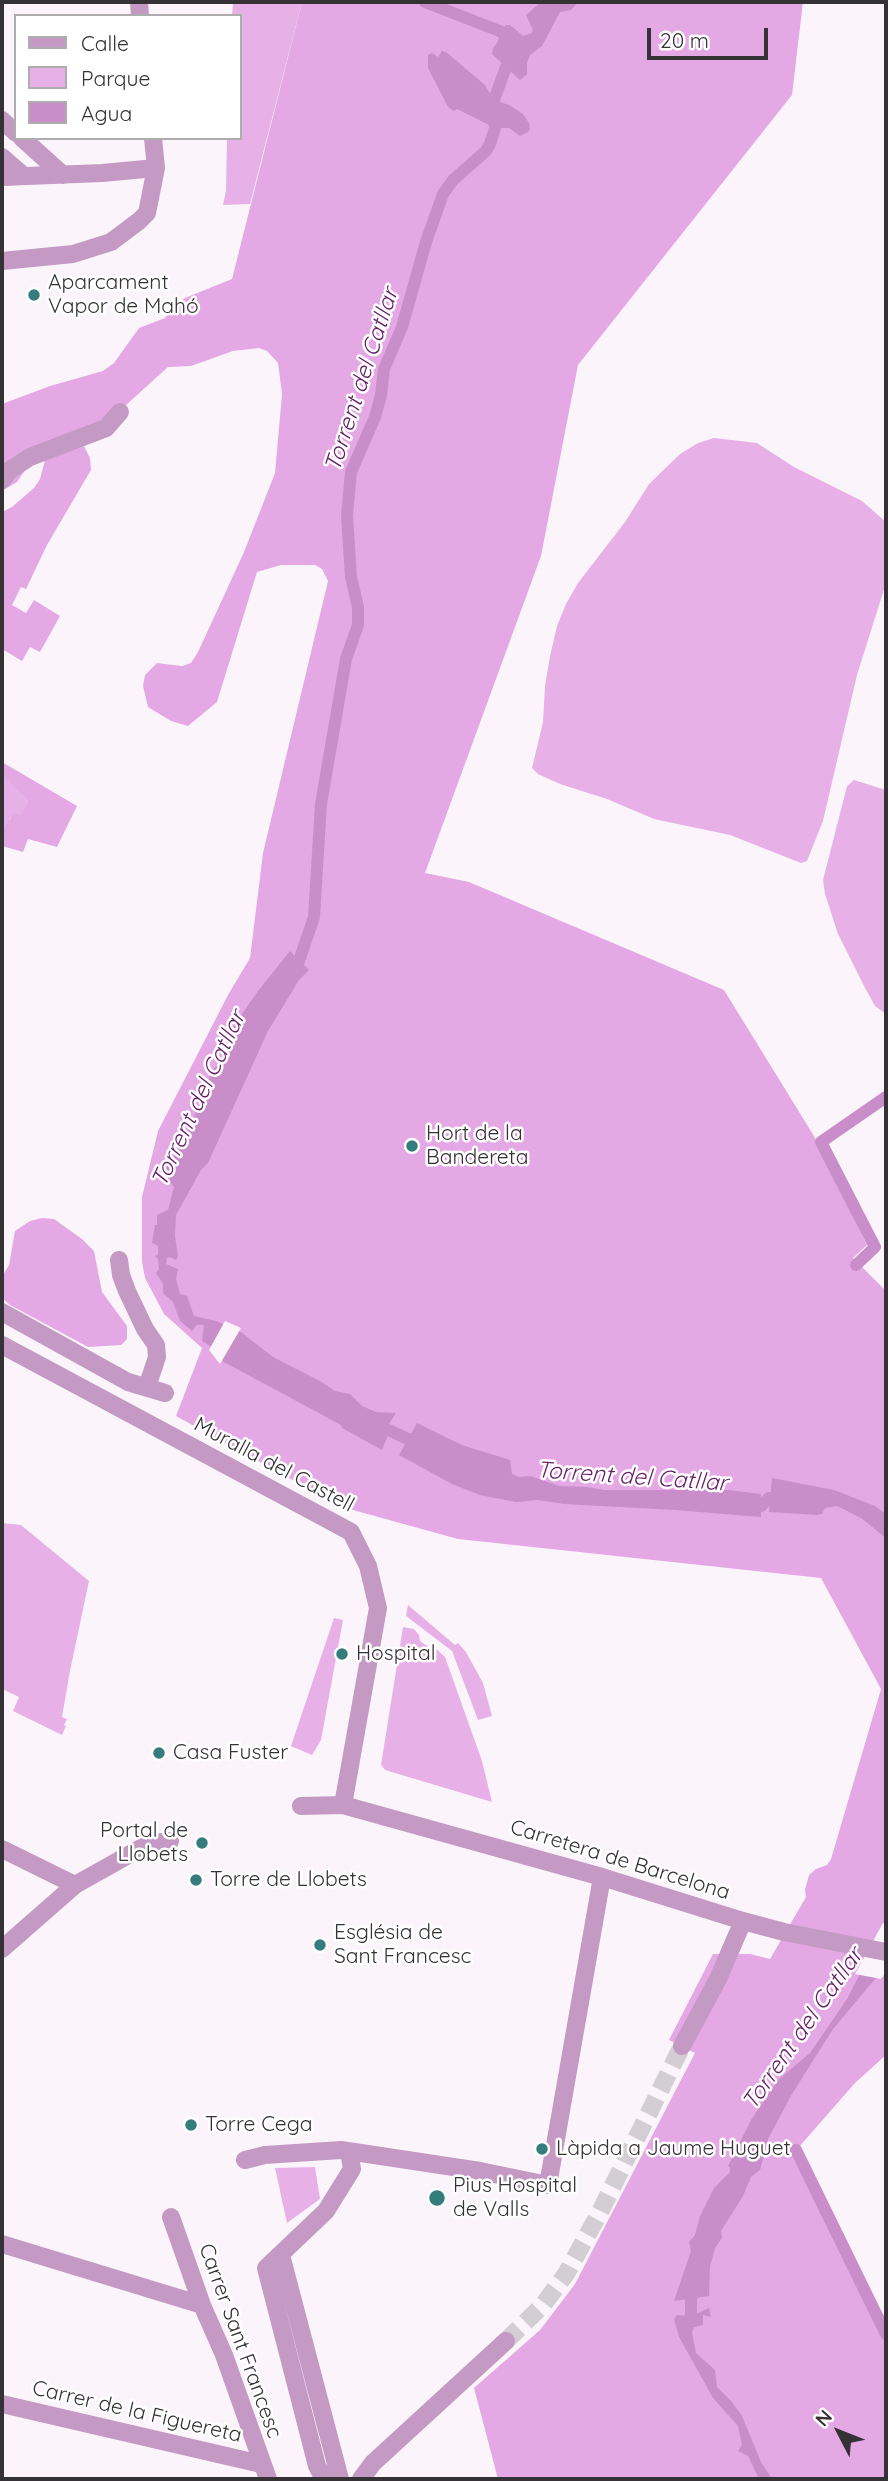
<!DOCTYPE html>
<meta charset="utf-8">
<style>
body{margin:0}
#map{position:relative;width:888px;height:2481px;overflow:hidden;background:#fbf5fb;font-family:Quicksand,sans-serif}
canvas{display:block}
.frame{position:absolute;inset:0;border:4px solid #343234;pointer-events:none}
.legend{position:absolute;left:14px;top:14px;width:228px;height:126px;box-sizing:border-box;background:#fff;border:2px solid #aeadae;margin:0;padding:9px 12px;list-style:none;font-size:21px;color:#343234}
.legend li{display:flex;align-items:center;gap:14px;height:35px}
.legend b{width:35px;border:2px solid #aeadae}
.north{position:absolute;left:804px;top:2397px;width:70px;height:70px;-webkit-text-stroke:5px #fff;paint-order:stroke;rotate:312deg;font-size:19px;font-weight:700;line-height:28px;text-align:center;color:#343234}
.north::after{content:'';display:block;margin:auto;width:24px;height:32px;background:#343234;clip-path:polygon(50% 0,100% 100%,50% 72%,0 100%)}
.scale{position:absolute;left:647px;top:28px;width:121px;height:32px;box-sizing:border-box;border:4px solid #343234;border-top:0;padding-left:9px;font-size:21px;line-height:24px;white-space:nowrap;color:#343234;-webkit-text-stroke:5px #fff;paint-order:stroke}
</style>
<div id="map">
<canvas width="888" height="2481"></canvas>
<div class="frame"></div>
<ul class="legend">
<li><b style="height:9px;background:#c49ac4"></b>Calle</li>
<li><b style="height:19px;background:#e7b1e8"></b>Parque</li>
<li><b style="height:19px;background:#c98eca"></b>Agua</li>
</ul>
<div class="north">N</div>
<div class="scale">20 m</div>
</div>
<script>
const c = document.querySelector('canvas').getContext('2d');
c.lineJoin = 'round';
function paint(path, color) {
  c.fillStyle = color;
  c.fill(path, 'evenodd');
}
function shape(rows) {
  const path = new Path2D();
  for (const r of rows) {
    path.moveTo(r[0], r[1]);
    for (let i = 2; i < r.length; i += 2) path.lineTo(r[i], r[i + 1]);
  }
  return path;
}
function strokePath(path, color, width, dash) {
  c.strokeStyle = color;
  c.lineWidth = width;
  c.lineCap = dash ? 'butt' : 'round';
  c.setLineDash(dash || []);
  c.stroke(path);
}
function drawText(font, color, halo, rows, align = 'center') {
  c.font = font + ' Quicksand,sans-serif';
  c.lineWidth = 5;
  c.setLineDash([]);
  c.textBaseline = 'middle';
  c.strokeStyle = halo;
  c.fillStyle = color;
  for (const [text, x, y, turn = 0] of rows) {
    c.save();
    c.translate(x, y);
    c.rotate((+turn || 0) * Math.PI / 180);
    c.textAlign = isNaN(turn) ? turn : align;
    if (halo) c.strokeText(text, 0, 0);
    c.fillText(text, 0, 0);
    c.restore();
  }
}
paint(shape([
 [233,2,302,2,250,204,223,205,226,190,227,138,240,138,240,16,232,16],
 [714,438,757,443,794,467,862,501,886,522,886,583,857,675,823,821,807,861,801,863,730,835,654,819,607,799,560,784,538,774,532,768,543,722,545,686,550,656,557,626,566,604,578,583,625,522,649,484,680,454,698,443],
 [2,773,28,801,21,816,10,818,8,826,2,831],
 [854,780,886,790,886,1014,875,1006,864,986,838,934,825,894,823,880,847,786],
 [2,1523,21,1525,89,1581,70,1671,62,1717,67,1719,64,1725,66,1726,62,1735,13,1711,19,1697,2,1689],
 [408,1605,455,1645,458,1643,466,1652,483,1683,492,1716,478,1720,452,1651,406,1616],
 [334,1618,343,1620,321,1740,312,1755,291,1746],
 [403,1627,414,1629,419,1635,420,1641,430,1648,432,1645,445,1657,482,1761,492,1802,385,1770,381,1765],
 [315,2167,320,2199,287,2223,275,2168]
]), '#e7b1e8');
paint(shape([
 [302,2,803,2,792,95,578,365,541,556,425,873,469,882,724,990,814,1136,867,1245,853,1258,886,1291,886,2055,855,2083,792,2155,886,2341,886,2479,498,2479,474,2388,540,2330,575,2284,695,2053,669,2040,713,1954,750,1954,770,1959,806,1897,805,1890,809,1875,816,1869,827,1865,831,1859,881,1689,821,1578,458,1539,342,1507,176,1416,202,1348,164,1314,145,1278,142,1262,142,1197,158,1131,228,995,250,958,263,853,328,581,322,569,315,565,281,565,257,572,217,702,188,726,171,721,148,707,143,686,145,675,157,663,182,666,191,663,198,652,244,552,275,473,282,394,278,363,267,351,259,348,233,351,191,366,168,367,83,444,90,458,91,470,47,545,26,589,21,587,12,605,26,613,34,600,60,616,40,652,30,647,22,661,2,649,2,512,12,507,34,488,40,479,45,460,30,463,17,482,2,491,2,404,50,386,103,371,114,363,139,328,165,318,174,305,185,298,232,279],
 [2,762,77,806,57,847,28,839,23,852,2,846,2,831,14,813,21,815,28,801,5,778,2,773],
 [42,1218,54,1219,82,1239,94,1251,102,1292,127,1326,127,1339,121,1345,88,1347,10,1305,2,1298,2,1277,9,1265,15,1231,30,1221]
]), '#e4a8e5');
paint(shape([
 [541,2,578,2,571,10,560,12,542,46,530,55,527,63,527,74,520,80,492,54,493,48,497,43,502,29,506,25,510,25,523,36,532,33,533,30,526,15],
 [442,51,446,52,485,85,494,100,509,105,523,114,529,123,530,129,528,132,520,136,509,128,495,128,457,109,454,111,448,107,428,68,428,55,432,53,438,57],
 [290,951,309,970,299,980,268,1031,208,1163,201,1170,176,1215,175,1236,178,1256,176,1260,170,1257,167,1258,166,1264,178,1269,176,1279,179,1291,180,1294,187,1296,194,1316,216,1321,241,1332,273,1357,320,1381,335,1391,350,1394,362,1406,376,1412,396,1413,385,1430,388,1435,382,1450,342,1428,341,1425,224,1362,210,1346,202,1341,204,1325,197,1325,192,1331,180,1321,173,1302,163,1293,163,1284,156,1273,159,1269,158,1259,155,1256,158,1255,158,1246,152,1243,155,1225,157,1225,157,1215,168,1210,174,1187,165,1174,167,1166,175,1155,200,1104,212,1070,221,1063,225,1038,258,991],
 [417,1423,462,1445,510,1460,512,1474,519,1477,530,1476,560,1486,587,1487,604,1490,729,1490,761,1494,761,1517,675,1510,564,1504,538,1500,516,1502,480,1495,452,1484,399,1455],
 [772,1478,834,1490,875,1506,886,1514,886,1538,861,1518,837,1506,825,1508,822,1514,817,1515,769,1512],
 [886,1924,886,1966,833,2029,792,2094,768,2139,760,2170,751,2177,743,2196,721,2231,722,2238,715,2248,710,2267,709,2296,674,2301,691,2251,689,2242,695,2235,700,2216,714,2188,730,2172,730,2167,728,2166,751,2120,778,2080,810,2053,847,1999],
 [709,2308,711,2317,703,2315,703,2325,691,2328,696,2353,715,2370,717,2387,731,2401,742,2416,761,2462,772,2479,759,2479,748,2456,738,2451,742,2445,738,2426,713,2398,679,2337,674,2319,677,2315,691,2316]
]), '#c98eca');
paint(shape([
 [225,1321,241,1328,220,1364,209,1350],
 [883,1923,886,1924,886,1972,881,1979,855,1974]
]), '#fbf5fb');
strokePath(shape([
 [425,2,515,37],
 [290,974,299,961,314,917,321,804,346,659,358,625,358,607,351,577,347,516,351,472,375,417,381,395,384,369,402,327,426,242,443,194,453,180,486,151,490,144,495,128,494,100,506,67,517,57],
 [856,1265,875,1247,821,1142,886,1097],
 [371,1422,421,1445],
 [747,1504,761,1506,769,1498,785,1498],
 [796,2150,886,2334],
 [686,2332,691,2316,691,2299,696,2282]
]), '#c98eca', 12);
strokePath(shape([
 [506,2341,543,2305,566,2274,600,2212,682,2046]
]), '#d3ced3', 18, [18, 9]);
strokePath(shape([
 [139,2,140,16],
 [2,120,16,133],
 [22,138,63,175],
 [2,157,24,176],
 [2,177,102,173,156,168],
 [2,261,73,254,111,242,139,221,147,213,156,168,153,138],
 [2,480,10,470,30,457,106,428,120,412],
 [119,1260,121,1275,127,1291,145,1329,156,1345,157,1357,147,1387],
 [2,1312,128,1382,165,1393],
 [2,1345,351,1532,368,1566,378,1608,343,1805],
 [301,1806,343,1805,602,1877,743,1921,784,1932,886,1952],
 [2,1849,75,1885],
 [2,1949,75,1885,148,1844,170,1841],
 [682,2046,718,1979,743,1921],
 [245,2160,265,2155,341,2150,480,2171,548,2185,602,1877],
 [171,2217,202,2305,224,2355,268,2479],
 [2,2244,202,2305],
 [281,2255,340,2479],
 [2,2404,261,2464],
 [324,2479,317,2466,266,2268,326,2211,352,2169,349,2151],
 [361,2479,373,2463,506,2341]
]), '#c49ac4', 18);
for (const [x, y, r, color] of [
 [34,295,7,"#347d7c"],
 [412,1146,7,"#347d7c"],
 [342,1654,7,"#347d7c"],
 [159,1753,7,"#347d7c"],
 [202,1843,7,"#347d7c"],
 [196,1880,7,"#347d7c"],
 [320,1945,7,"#347d7c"],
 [191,2125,7,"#347d7c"],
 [542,2149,7,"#347d7c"],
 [437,2198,9,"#347d7c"]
]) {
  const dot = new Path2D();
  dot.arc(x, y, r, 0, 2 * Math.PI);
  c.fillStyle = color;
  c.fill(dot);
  strokePath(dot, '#fff', 2.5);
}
drawText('21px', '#343234', '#fff', [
 ["Aparcament",48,283],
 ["Vapor de Mahó",48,307],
 ["Hort de la",426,1134],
 ["Bandereta",426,1158],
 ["Hospital",356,1654],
 ["Casa Fuster",173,1753],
 ["Portal de",188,1831,"right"],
 ["Llobets",188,1855,"right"],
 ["Torre de Llobets",210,1880],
 ["Església de",334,1933],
 ["Sant Francesc",334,1957],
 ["Torre Cega",205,2125],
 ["Làpida a Jaume Huguet",556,2149],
 ["Pius Hospital",453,2186],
 ["de Valls",453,2210]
], 'left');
drawText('21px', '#343234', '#fff', [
 ["Muralla del Castell",274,1465,28],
 ["Carretera de Barcelona",620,1860,17],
 ["Carrer Sant Francesc",240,2341,70],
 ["Carrer de la Figuereta",137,2412,13]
]);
drawText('italic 23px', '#641e67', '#fff', [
 ["Torrent del Catllar",362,380,-72],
 ["Torrent del Catllar",199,1099,-65],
 ["Torrent del Catllar",632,1477,4],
 ["Torrent del Catllar",803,2029,-55]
]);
</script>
